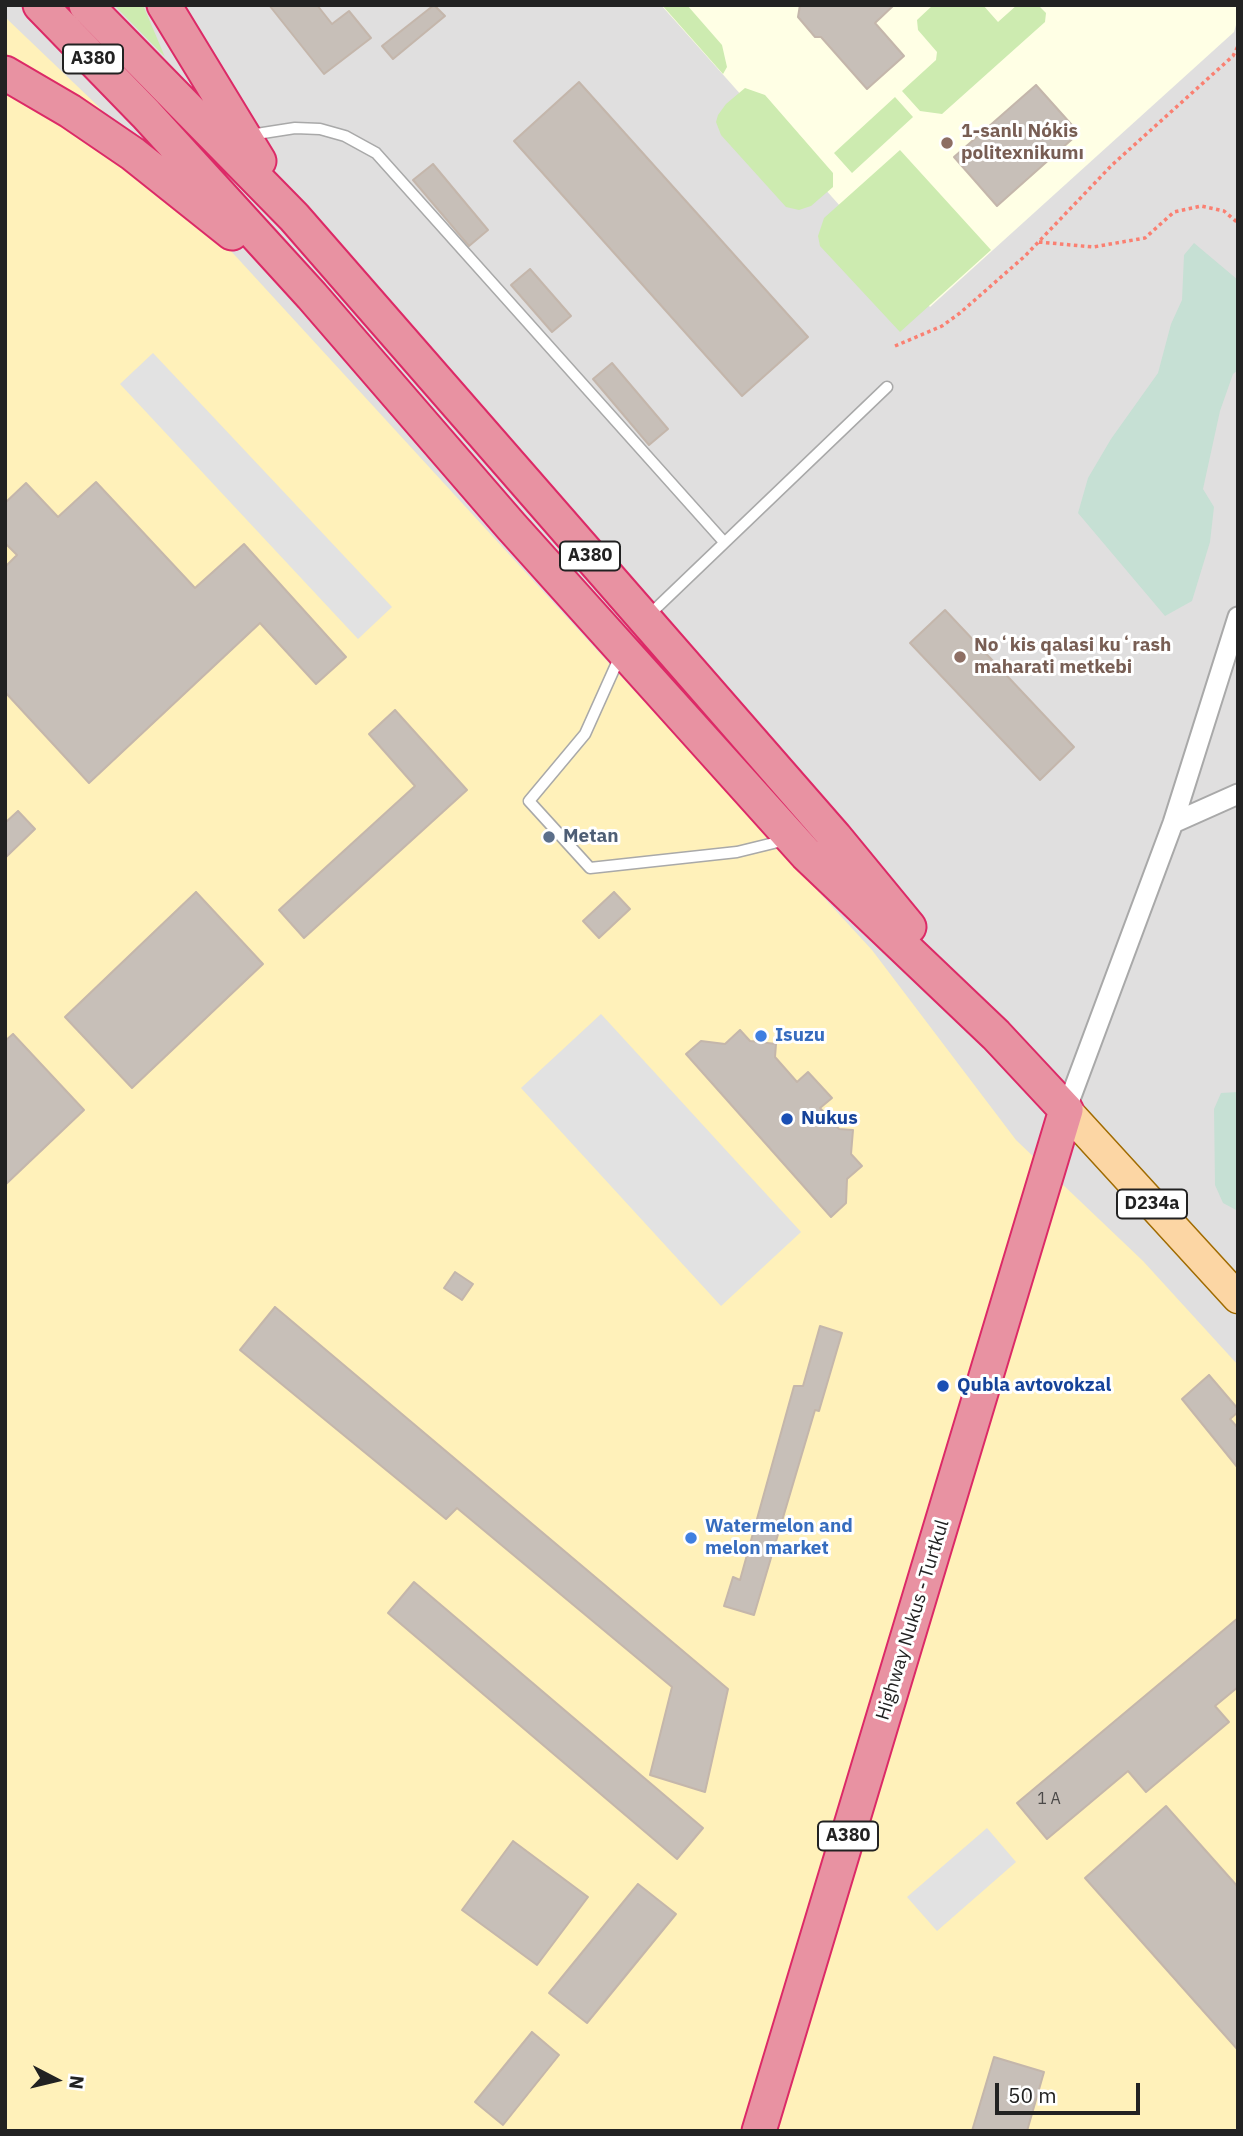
<!DOCTYPE html>
<meta charset="utf-8">
<style>
body{margin:0}
#map{position:relative;width:1243px;height:2136px;overflow:hidden;background:#f2efe9;font-family:"IBM Plex Sans",sans-serif}
canvas{display:block}
.frame{position:absolute;inset:0;border:7px solid #222;pointer-events:none}
.north{position:absolute;left:21px;top:2045px;width:70px;height:70px;-webkit-text-stroke:5px #fff;paint-order:stroke;rotate:97deg;font-size:19px;font-weight:700;line-height:28px;text-align:center;color:#222}
.north::after{content:'';display:block;margin:auto;width:24px;height:32px;background:#222;clip-path:polygon(50% 0,100% 100%,50% 72%,0 100%)}
.scale{position:absolute;left:995px;top:2083px;width:145px;height:32px;box-sizing:border-box;border:4px solid #222;border-top:0;padding-left:9px;font-size:21px;line-height:24px;white-space:nowrap;color:#222;-webkit-text-stroke:5px #fff;paint-order:stroke}
</style>
<div id="map">
<canvas width="1243" height="2136"></canvas>
<div class="frame"></div>
<div class="north">N</div>
<div class="scale">50 m</div>
</div>
<script>
const c = document.querySelector('canvas').getContext('2d');
c.lineJoin = 'round';
function paint(path, color) {
  c.fillStyle = color;
  c.fill(path, 'evenodd');
}
function shape(rows) {
  const path = new Path2D();
  for (const r of rows) {
    path.moveTo(r[0], r[1]);
    for (let i = 2; i < r.length; i += 2) path.lineTo(r[i], r[i + 1]);
  }
  return path;
}
function strokePath(path, color, width, dash) {
  c.strokeStyle = color;
  c.lineWidth = width;
  c.lineCap = dash ? 'butt' : 'round';
  c.setLineDash(dash || []);
  c.stroke(path);
}
function drawText(font, color, halo, rows, align = 'center') {
  c.font = font + ' "IBM Plex Sans",sans-serif';
  c.lineWidth = 6;
  c.setLineDash([]);
  c.textBaseline = 'middle';
  c.strokeStyle = halo;
  c.fillStyle = color;
  for (const [text, x, y, turn = 0] of rows) {
    c.save();
    c.translate(x, y);
    c.rotate((+turn || 0) * Math.PI / 180);
    c.textAlign = isNaN(turn) ? turn : align;
    if (halo) c.strokeText(text, 0, 0);
    c.fillText(text, 0, 0);
    c.restore();
  }
}
paint(shape([
 [5,5,1238,5,1238,2131,5,2131]
]), '#e0dfdf');
paint(shape([
 [661,5,1238,5,1238,18,1234,32,930,307]
]), '#ffffe5');
paint(shape([
 [114,5,143,5,165,57],
 [662,5,687,5,722,45,727,67,723,74],
 [933,5,983,5,998,22,1017,5,1038,5,1046,13,1045,22,942,114,920,111,902,91,936,60,937,52,918,30,917,20],
 [745,88,765,95,833,173,833,187,811,206,799,210,786,207,721,135,716,122,718,115,726,104],
 [895,97,913,117,852,173,834,153],
 [900,150,991,250,900,332,820,246,818,236,824,218]
]), '#cdebb0');
paint(shape([
 [1194,243,1238,280,1238,370,1233,374,1220,411,1203,489,1214,507,1210,542,1192,601,1165,616,1078,513,1088,478,1111,439,1158,373,1171,324,1182,300,1184,255],
 [1238,1092,1238,1211,1223,1203,1215,1185,1214,1109,1221,1093]
]), '#c6e0d4');
paint(shape([
 [5,17,98,106,872,950,1016,1140,1143,1261,1238,1365,1238,2131,5,2131]
]), '#fff1ba');
paint(shape([
 [153,353,392,607,358,639,120,384],
 [601,1014,801,1232,721,1306,521,1088],
 [987,1828,1016,1862,937,1931,907,1897]
]), '#e2e2e2');
const building = shape([
 [269,5,317,5,332,24,349,11,371,38,324,74,269,5],
 [434,5,445,16,393,59,382,46,434,5],
 [800,5,894,5,875,23,904,56,867,89,821,37,815,37,798,17,800,5],
 [579,82,808,337,742,396,514,141,579,82],
 [1036,85,1079,133,997,206,954,157,1036,85],
 [433,164,488,230,469,246,413,180,433,164],
 [530,269,571,316,552,332,511,285,530,269],
 [612,363,668,429,649,445,593,379,612,363],
 [96,482,195,588,244,544,346,657,316,684,260,623,89,783,5,692,5,567,17,555,5,543,5,503,26,483,58,517,96,482],
 [945,610,1074,747,1040,780,910,643,945,610],
 [395,710,467,790,304,938,279,910,415,786,369,734,395,710],
 [18,811,35,829,5,858,5,823,18,811],
 [196,892,263,964,132,1088,65,1017,196,892],
 [614,892,630,909,599,938,583,921,614,892],
 [740,1030,750,1041,776,1044,775,1057,797,1082,808,1072,832,1098,820,1108,839,1129,853,1130,851,1154,862,1166,847,1179,846,1203,831,1217,686,1054,701,1041,725,1044,740,1030],
 [13,1034,84,1110,5,1185,5,1041,13,1034],
 [455,1272,473,1284,462,1300,444,1288,455,1272],
 [275,1307,728,1689,705,1792,650,1775,672,1687,457,1508,446,1519,240,1350,275,1307],
 [820,1326,842,1333,819,1411,815,1410,754,1615,724,1606,733,1577,740,1580,794,1386,803,1386,820,1326],
 [1209,1375,1238,1409,1238,1412,1230,1419,1238,1428,1238,1468,1182,1399,1209,1375],
 [414,1582,703,1828,677,1859,388,1613,414,1582],
 [1238,1618,1238,1687,1215,1706,1229,1722,1146,1792,1128,1771,1047,1839,1017,1803,1238,1618],
 [1166,1806,1238,1887,1238,2050,1085,1878,1166,1806],
 [513,1841,588,1897,537,1965,462,1910,513,1841],
 [638,1884,676,1914,587,2023,549,1993,638,1884],
 [532,2032,559,2055,503,2125,475,2102,532,2032],
 [994,2057,1044,2072,1027,2131,972,2131,994,2057]
]);
paint(building, '#c7bfb8');
strokePath(building, '#c4b6ab', 2);
const lane = shape([
 [250,135,295,128,320,129,345,136,376,153,724,542],
 [648,616,887,387],
 [620,656,585,734,529,801,590,868,737,852,786,840]
]);
const street = shape([
 [1173,823,1238,794],
 [1066,1110,1173,823,1238,617]
]);
const primary = shape([
 [1066,1110,1238,1298]
]);
const highway = shape([
 [40,5,146,114,312,296,511,526,806,854,996,1035,1066,1110,759,2131],
 [86,5,294,217,835,837,909,927],
 [164,5,259,161],
 [5,73,70,111,133,154,232,233]
]);
strokePath(lane, '#a9a9a9', 13);
strokePath(street, '#a9a9a9', 23);
strokePath(primary, '#a06b00', 33);
strokePath(highway, '#dc2a67', 37);
strokePath(shape([
 [1039,242,1093,247,1145,238,1174,212,1201,206,1224,211,1238,223],
 [895,346,942,326,960,313,1025,256,1112,165,1233,56,1238,46]
]), '#fa8072', 3.5, [3.5, 3.5]);
strokePath(lane, '#fff', 10);
strokePath(street, '#fff', 19);
strokePath(primary, '#fcd6a4', 30);
strokePath(highway, '#e892a2', 33);
for (const [x, y, r, color] of [
 [947,143,7,"#8d6e63"],
 [960,657,7,"#8d6e63"],
 [549,837,7,"#5c6f8a"],
 [761,1036,7,"#3f7fe0"],
 [787,1119,7,"#1a4fb4"],
 [943,1386,7,"#1a4fb4"],
 [691,1538,7,"#3f7fe0"]
]) {
  const dot = new Path2D();
  dot.arc(x, y, r, 0, 2 * Math.PI);
  c.fillStyle = color;
  c.fill(dot);
  strokePath(dot, '#fff', 2.5);
}
drawText('16px', '#4b4948', null, [
 ["1 А",1049,1799]
]);
for (const [x, y, w] of [
 [93,59,60],
 [590,556,60],
 [1152,1204,70],
 [848,1836,60]
]) {
  const box = new Path2D();
  box.roundRect(x - w / 2, y - 14.5, w, 29, 5);
  c.fillStyle = '#fff';
  c.fill(box);
  strokePath(box, '#222', 2);
}
drawText('bold 18px', '#222', null, [
 ["A380",93,59],
 ["A380",590,556],
 ["D234a",1152,1204],
 ["A380",848,1836]
]);
drawText('bold 19px', '#785e54', '#fff', [
 ["1-sanlı Nókis",961,132],
 ["politexnikumı",961,154],
 ["Noʻkis qalasi kuʻrash",974,646],
 ["maharati metkebi",974,668]
], 'left');
drawText('bold 19px', '#4e5e75', '#fff', [
 ["Metan",563,837]
], 'left');
drawText('bold 19px', '#366cbe', '#fff', [
 ["Isuzu",775,1036],
 ["Watermelon and",705,1527],
 ["melon market",705,1549]
], 'left');
drawText('bold 19px', '#164399', '#fff', [
 ["Nukus",801,1119],
 ["Qubla avtovokzal",957,1386]
], 'left');
drawText('19px', '#222', '#fff', [
 ["Highway Nukus - Turtkul",913,1620,-73]
]);
</script>
